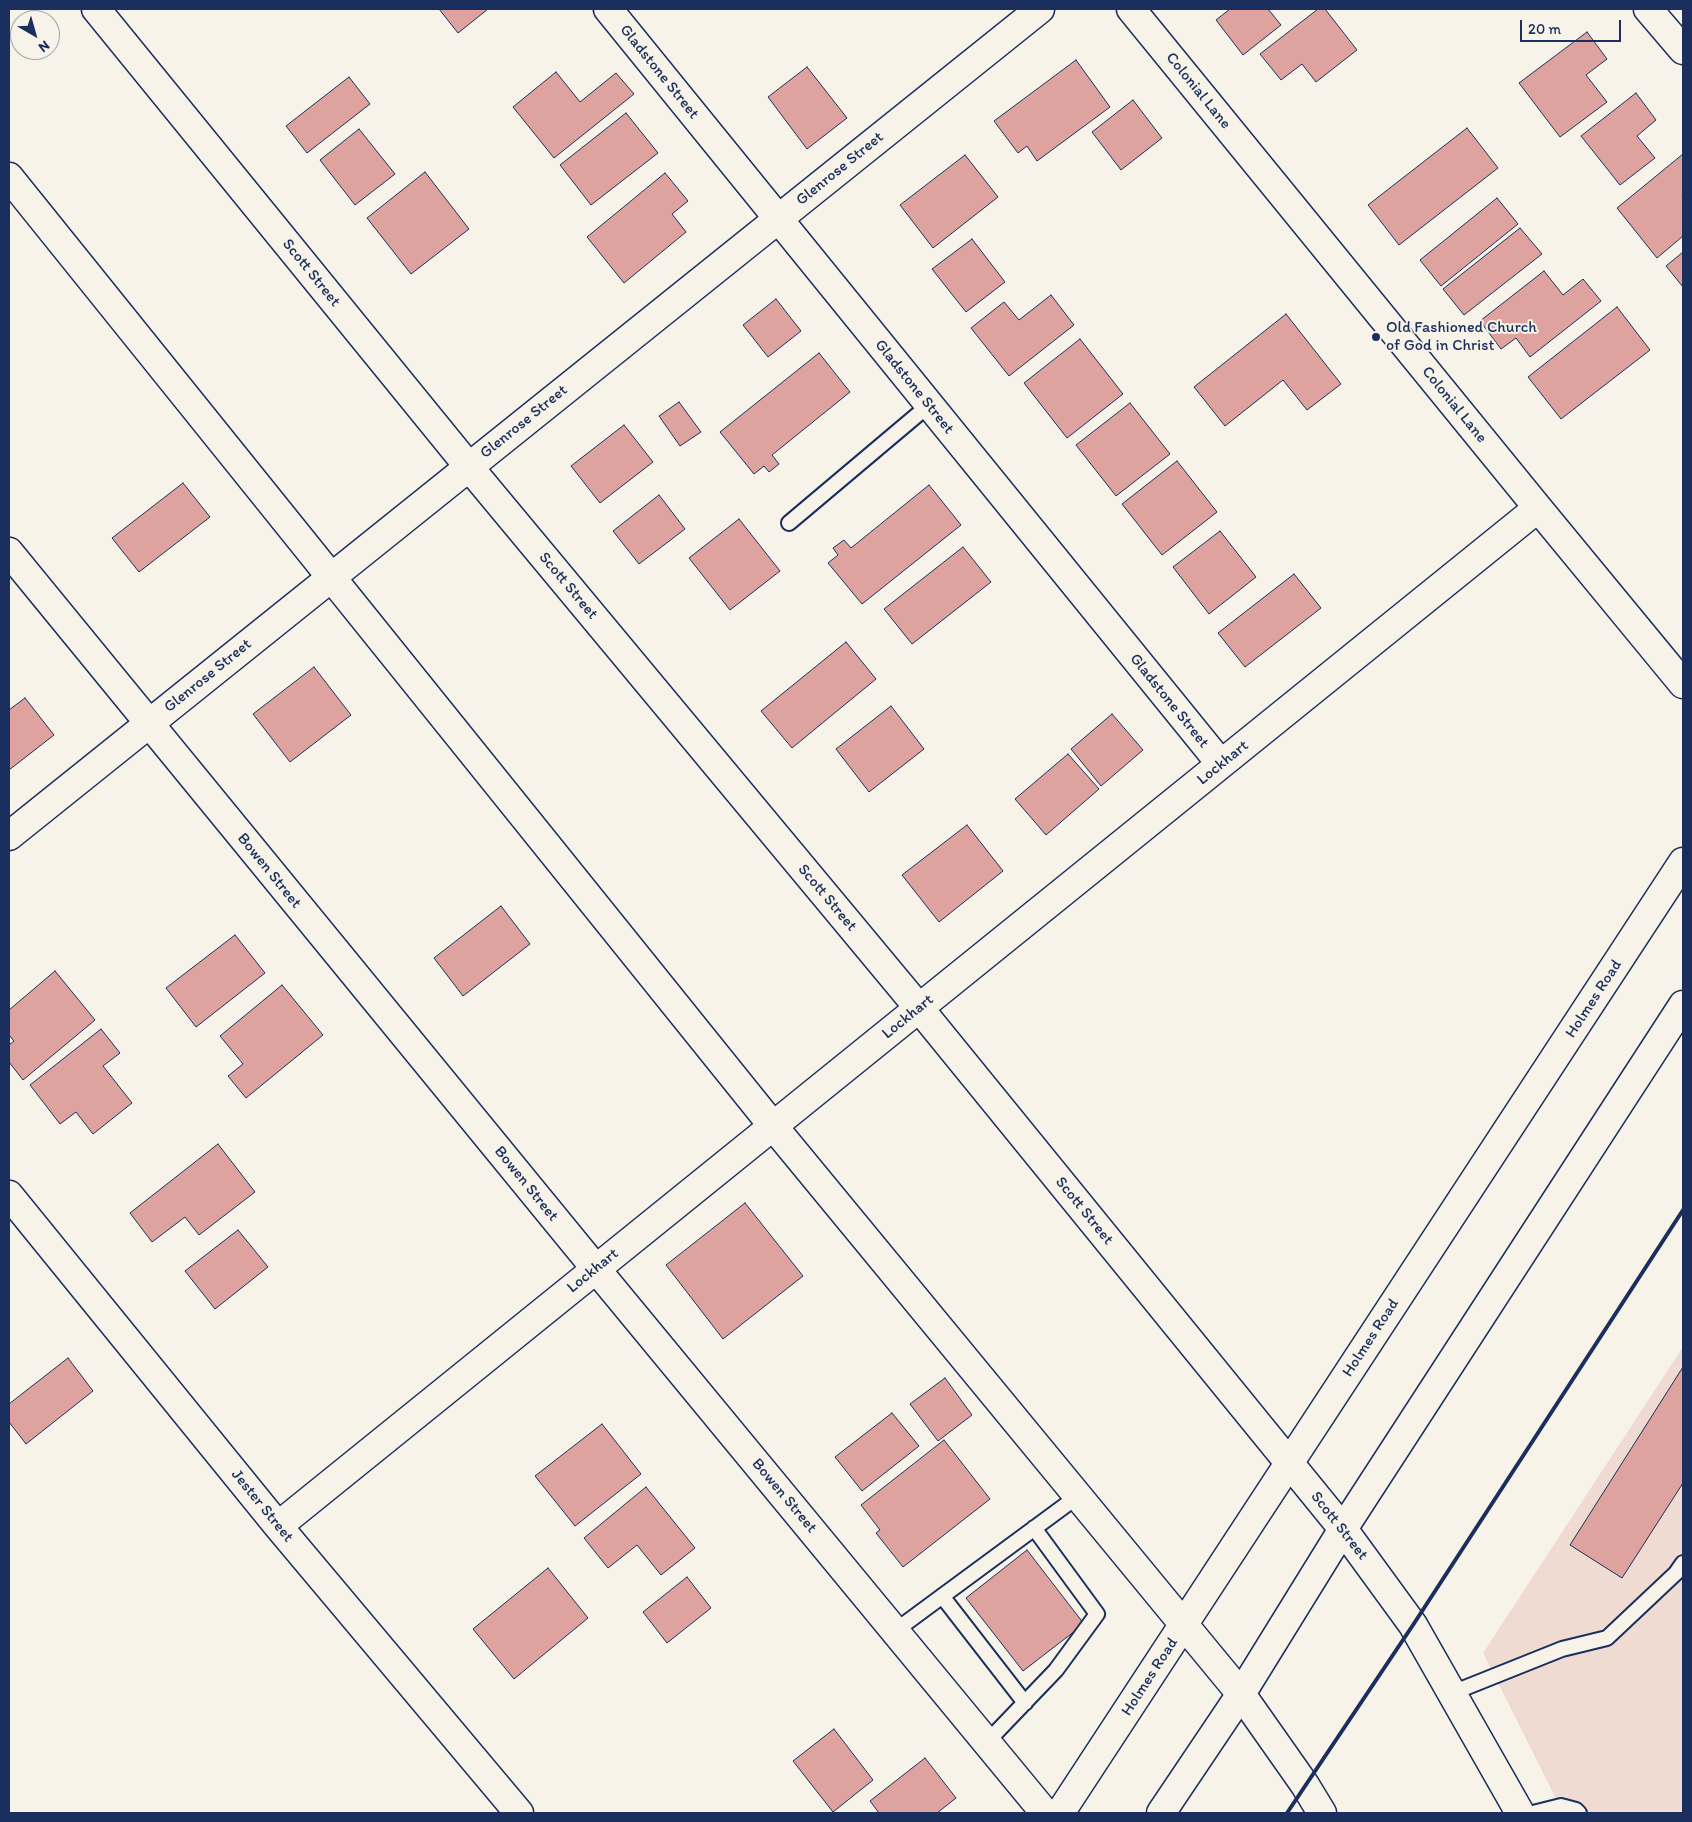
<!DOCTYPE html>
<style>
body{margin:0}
#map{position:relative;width:1692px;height:1822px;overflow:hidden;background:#f7f3e8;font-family:Itim,sans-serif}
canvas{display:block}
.frame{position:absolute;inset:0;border:10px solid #1b2f5e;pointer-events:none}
.north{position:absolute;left:10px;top:10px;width:50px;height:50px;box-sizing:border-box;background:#f7f3e8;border:1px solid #9fa5b1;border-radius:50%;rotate:142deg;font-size:14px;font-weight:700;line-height:20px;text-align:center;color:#1b2f5e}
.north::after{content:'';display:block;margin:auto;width:18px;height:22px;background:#1b2f5e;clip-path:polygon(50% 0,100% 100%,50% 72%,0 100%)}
.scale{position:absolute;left:1520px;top:20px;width:101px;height:22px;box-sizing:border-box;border:2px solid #1b2f5e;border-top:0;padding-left:6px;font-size:15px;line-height:18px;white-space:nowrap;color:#1b2f5e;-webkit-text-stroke:4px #f7f3e8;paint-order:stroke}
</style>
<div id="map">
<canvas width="1692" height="1822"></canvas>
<div class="frame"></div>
<div class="north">N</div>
<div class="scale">20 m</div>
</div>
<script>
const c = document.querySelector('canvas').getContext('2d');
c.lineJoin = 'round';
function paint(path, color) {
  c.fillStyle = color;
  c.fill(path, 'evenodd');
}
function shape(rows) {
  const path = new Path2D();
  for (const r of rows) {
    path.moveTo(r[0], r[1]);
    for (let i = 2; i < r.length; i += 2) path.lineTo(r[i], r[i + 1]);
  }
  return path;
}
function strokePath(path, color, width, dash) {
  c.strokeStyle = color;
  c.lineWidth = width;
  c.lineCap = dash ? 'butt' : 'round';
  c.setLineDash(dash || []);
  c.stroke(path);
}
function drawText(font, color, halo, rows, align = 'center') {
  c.font = font + ' Itim,sans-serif';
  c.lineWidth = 4;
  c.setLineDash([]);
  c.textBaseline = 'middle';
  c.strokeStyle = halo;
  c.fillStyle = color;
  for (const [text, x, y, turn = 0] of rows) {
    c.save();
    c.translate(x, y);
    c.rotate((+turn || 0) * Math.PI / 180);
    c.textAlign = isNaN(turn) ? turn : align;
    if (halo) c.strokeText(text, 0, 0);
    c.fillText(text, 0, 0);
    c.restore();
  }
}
paint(shape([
 [1683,1347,1683,1813,1563,1813,1483,1653]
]), '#f0dbd2');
const building = shape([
 [439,9,488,9,458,33,439,9],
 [1230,9,1268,9,1281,25,1243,55,1216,20,1230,9],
 [1318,9,1325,9,1357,50,1316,82,1302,64,1281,80,1260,54,1318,9],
 [1587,32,1607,59,1586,75,1607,102,1560,137,1519,83,1587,32],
 [1076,60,1110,107,1037,161,1027,146,1018,153,994,121,1076,60],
 [807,67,847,118,807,149,768,97,807,67],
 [556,72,580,102,616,73,634,94,554,158,513,107,556,72],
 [349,77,370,104,307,153,286,126,349,77],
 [1636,93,1656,120,1637,136,1655,158,1620,185,1581,136,1636,93],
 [1133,100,1162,138,1121,170,1092,132,1133,100],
 [626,113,658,153,591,205,560,165,626,113],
 [1467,128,1498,168,1399,245,1368,205,1467,128],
 [359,129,395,174,355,205,320,160,359,129],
 [1683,154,1683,194,1682,196,1683,197,1683,236,1657,258,1617,208,1683,154],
 [965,155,998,197,933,248,900,205,965,155],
 [425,172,469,229,411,274,367,218,425,172],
 [665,173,688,201,672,214,686,232,624,283,587,237,665,173],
 [1497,198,1518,224,1441,286,1420,260,1497,198],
 [1520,228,1542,254,1464,315,1443,289,1520,228],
 [972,239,1005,282,966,312,932,269,972,239],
 [1683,252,1683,287,1666,266,1683,252],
 [1544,271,1563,295,1583,279,1601,301,1530,357,1516,338,1501,349,1480,321,1544,271],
 [1051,295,1074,325,1009,376,971,328,1004,302,1019,320,1051,295],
 [776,299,801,331,768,357,743,325,776,299],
 [1617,307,1650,350,1561,419,1528,377,1617,307],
 [1286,314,1341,384,1307,410,1283,380,1225,426,1194,387,1286,314],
 [1080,339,1123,394,1067,438,1024,383,1080,339],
 [819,353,850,392,772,455,779,464,769,472,764,466,754,474,720,432,819,353],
 [679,402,701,432,680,446,659,416,679,402],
 [1130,403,1170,454,1116,496,1076,445,1130,403],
 [624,425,653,462,600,503,571,466,624,425],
 [1177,461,1217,512,1162,555,1122,504,1177,461],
 [183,483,210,517,139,572,112,538,183,483],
 [929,485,961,525,862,604,828,563,838,555,833,548,844,540,851,548,929,485],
 [659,495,685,529,639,564,613,531,659,495],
 [739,519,780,571,730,610,689,558,739,519],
 [1220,531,1256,577,1209,614,1173,567,1220,531],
 [963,547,991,582,912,644,884,609,963,547],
 [1294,574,1321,608,1245,667,1218,633,1294,574],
 [846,642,876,679,792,748,761,711,846,642],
 [314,667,351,715,290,762,253,714,314,667],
 [25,698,54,735,9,770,9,710,25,698],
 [891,706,924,749,869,792,836,749,891,706],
 [1112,714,1143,750,1101,786,1071,749,1112,714],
 [1068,754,1099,789,1046,835,1015,799,1068,754],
 [967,825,1003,871,939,922,902,875,967,825],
 [501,906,530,944,463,996,434,958,501,906],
 [235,935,265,973,196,1027,166,988,235,935],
 [55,971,95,1020,23,1080,9,1062,9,1045,14,1041,9,1035,9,1010,55,971],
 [282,985,323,1035,246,1098,228,1076,243,1064,220,1036,282,985],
 [101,1029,120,1053,103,1066,132,1103,93,1134,76,1112,60,1124,30,1085,101,1029],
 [218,1144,255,1192,199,1235,185,1217,152,1242,130,1213,218,1144],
 [745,1203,803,1276,723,1339,666,1265,745,1203],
 [238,1230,268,1267,215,1309,185,1271,238,1230],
 [68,1358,93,1391,26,1444,9,1422,9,1404,68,1358],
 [1683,1367,1683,1483,1622,1578,1570,1545,1683,1367],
 [945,1378,972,1415,938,1441,910,1404,945,1378],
 [892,1413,919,1446,862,1491,835,1457,892,1413],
 [602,1424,641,1474,575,1526,535,1476,602,1424],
 [944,1440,990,1499,903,1567,876,1533,880,1530,861,1505,944,1440],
 [646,1487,695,1548,661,1575,637,1545,608,1568,584,1538,646,1487],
 [1027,1550,1084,1624,1023,1671,966,1598,1027,1550],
 [548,1568,588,1618,514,1679,473,1629,548,1568],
 [687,1577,711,1608,667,1643,643,1612,687,1577],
 [834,1729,873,1780,833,1812,793,1761,834,1729],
 [925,1758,956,1798,937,1813,879,1813,870,1801,925,1758]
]);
paint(building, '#dea39f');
strokePath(building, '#1b2f5e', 1);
const service = shape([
 [789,523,929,405],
 [942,1596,1025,1703],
 [895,1631,1078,1496],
 [1452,1693,1562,1649,1607,1638,1676,1573,1683,1563],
 [987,1742,1056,1670,1097,1614,1034,1528],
 [1533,1813,1561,1806,1576,1810,1579,1813]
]);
const minor = shape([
 [608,9,1221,764],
 [1131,9,1538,508,1683,684],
 [1648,9,1683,50],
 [9,552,596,1269,1045,1813],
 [9,836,1040,9],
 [9,1195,278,1526,519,1813],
 [278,1526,1538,508]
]);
const secondary = shape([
 [96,9,469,467,919,1008,1343,1529,1413,1625,1520,1813],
 [9,177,773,1126,1241,1694,1305,1785,1322,1813],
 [1060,1813,1683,862],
 [1161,1813,1241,1694,1343,1529,1683,1005]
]);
strokePath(service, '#1b2f5e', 18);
strokePath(minor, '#1b2f5e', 31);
strokePath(secondary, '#1b2f5e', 31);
strokePath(service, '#f7f3e8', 14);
strokePath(minor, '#f7f3e8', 28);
strokePath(secondary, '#f7f3e8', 28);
strokePath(shape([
 [1287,1813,1413,1625,1683,1210]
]), '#1b2f5e', 4);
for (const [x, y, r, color] of [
 [1376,337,5,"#1b2f5e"]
]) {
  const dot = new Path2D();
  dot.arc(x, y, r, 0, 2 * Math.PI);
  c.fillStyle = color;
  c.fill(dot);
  strokePath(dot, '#f7f3e8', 2);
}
drawText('16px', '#1b2f5e', '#f7f3e8', [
 ["Gladstone Street",659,72,51],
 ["Colonial Lane",1198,91,51],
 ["Glenrose Street",840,169,-39],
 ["Scott Street",311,273,51],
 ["Gladstone Street",914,387,51],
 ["Colonial Lane",1454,405,51],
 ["Glenrose Street",524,422,-39],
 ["Scott Street",568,586,50],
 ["Glenrose Street",208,676,-39],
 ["Gladstone Street",1169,701,51],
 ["Lockhart",1223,763,-39],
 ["Bowen Street",269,871,51],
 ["Scott Street",827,898,50],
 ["Holmes Road",1594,999,-57],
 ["Lockhart",908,1017,-39],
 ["Bowen Street",526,1184,51],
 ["Scott Street",1084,1211,51],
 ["Lockhart",593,1271,-39],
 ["Holmes Road",1371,1338,-57],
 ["Bowen Street",784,1496,50],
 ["Jester Street",262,1506,51],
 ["Scott Street",1339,1526,52],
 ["Holmes Road",1150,1677,-57]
]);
drawText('16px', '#1b2f5e', '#f7f3e8', [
 ["Old Fashioned Church",1386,328],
 ["of God in Christ",1386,346]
], 'left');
</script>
